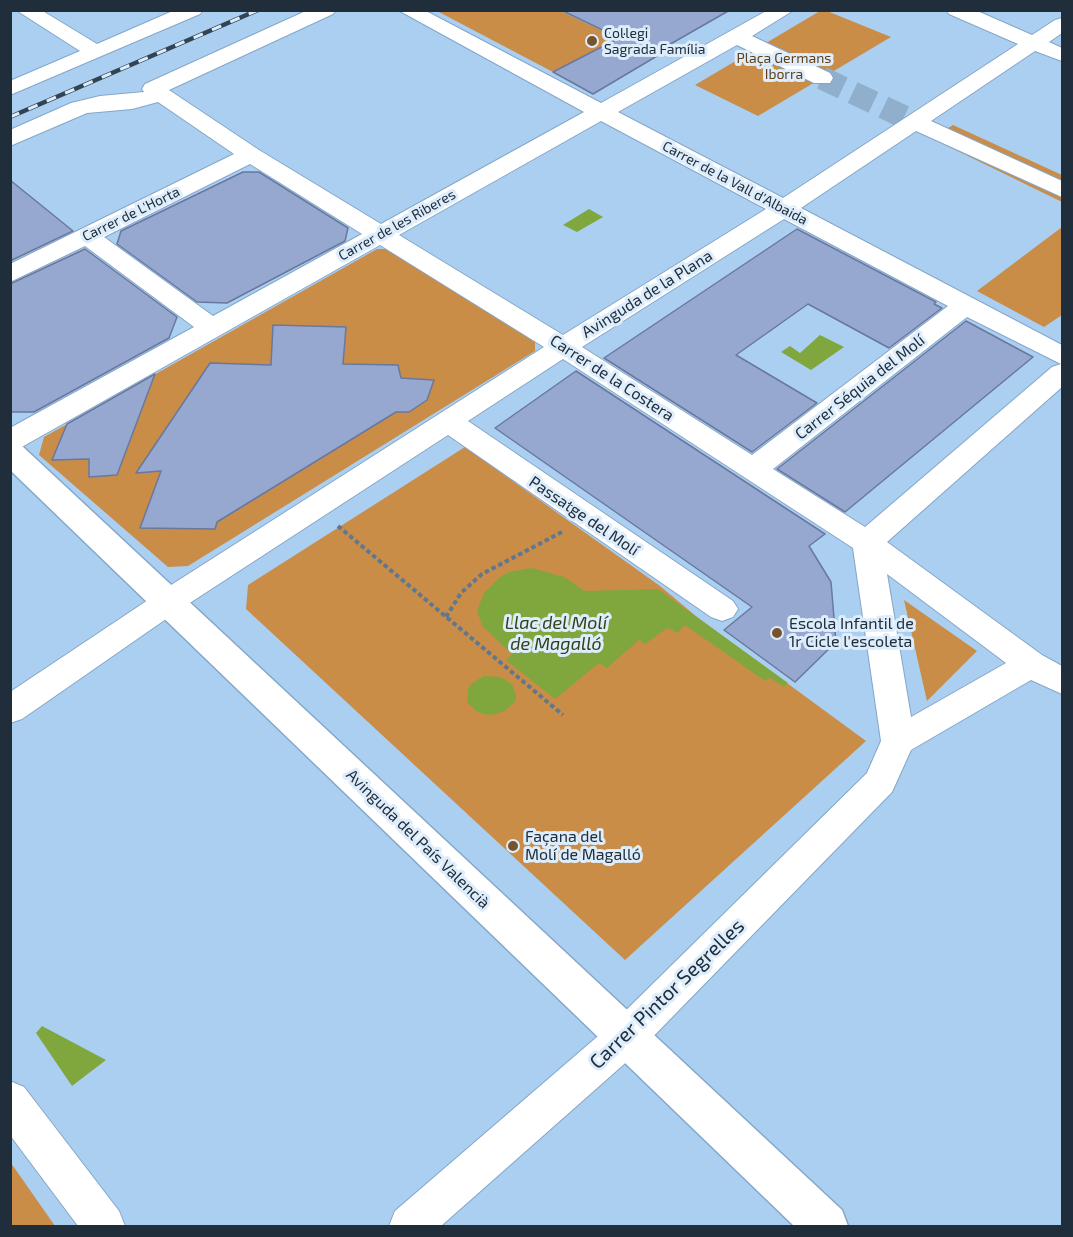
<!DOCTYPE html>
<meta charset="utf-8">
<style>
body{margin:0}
#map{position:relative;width:1073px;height:1237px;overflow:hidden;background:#abcff1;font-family:"Exo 2",sans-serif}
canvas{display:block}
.frame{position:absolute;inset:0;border:12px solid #202e3c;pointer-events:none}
</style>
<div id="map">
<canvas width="1073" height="1237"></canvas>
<div class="frame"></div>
</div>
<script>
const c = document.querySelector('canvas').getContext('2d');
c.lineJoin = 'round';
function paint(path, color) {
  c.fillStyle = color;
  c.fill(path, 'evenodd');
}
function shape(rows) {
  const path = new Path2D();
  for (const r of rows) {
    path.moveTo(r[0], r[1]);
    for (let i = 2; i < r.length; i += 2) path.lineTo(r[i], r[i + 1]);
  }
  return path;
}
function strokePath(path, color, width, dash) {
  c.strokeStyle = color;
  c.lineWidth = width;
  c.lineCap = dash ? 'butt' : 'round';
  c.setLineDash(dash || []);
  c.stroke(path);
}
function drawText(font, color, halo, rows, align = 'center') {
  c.font = font + ' "Exo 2",sans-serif';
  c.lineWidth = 6;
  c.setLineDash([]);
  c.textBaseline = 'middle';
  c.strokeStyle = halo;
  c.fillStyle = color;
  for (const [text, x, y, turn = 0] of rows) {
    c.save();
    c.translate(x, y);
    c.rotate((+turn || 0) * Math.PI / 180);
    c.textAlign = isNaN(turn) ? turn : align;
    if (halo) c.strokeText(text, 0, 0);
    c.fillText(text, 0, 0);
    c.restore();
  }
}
paint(shape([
 [437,11,561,11,619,39,553,72],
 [820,11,827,11,891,37,758,116,695,85],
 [953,125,1062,175,1062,202,931,138],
 [1062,227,1062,315,1044,327,977,291],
 [377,249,397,249,535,338,535,351,188,566,168,567,39,455,44,437],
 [465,447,660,586,697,617,866,741,625,960,246,609,248,585],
 [904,600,977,651,927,701],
 [11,1163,55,1226,11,1226]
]), '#c98d48');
paint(shape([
 [589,209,603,217,577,232,563,225],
 [820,335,844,347,811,370,781,352,790,346,800,353],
 [532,568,564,577,585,591,658,589,788,683,784,687,770,678,765,681,685,625,678,633,667,628,645,644,639,640,607,668,599,663,555,699,506,660,512,654,483,627,477,611,484,593,500,577,509,572],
 [484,676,500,677,512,684,516,696,515,702,505,711,491,715,483,714,476,711,467,702,468,689,472,683],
 [42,1026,106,1060,72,1086,36,1033]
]), '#7fa73e');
const building = shape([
 [561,10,730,10,653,54,657,56,593,94,553,72,619,38,561,10],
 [243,172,259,172,348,228,345,241,227,303,197,302,117,244,121,231,243,172],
 [10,180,73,231,10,261,10,180],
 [797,229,936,302,934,304,942,308,889,348,808,304,736,355,817,403,752,452,604,358,797,229],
 [85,249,177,317,169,338,34,412,10,412,10,284,85,249],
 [966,321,1033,357,845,512,777,469,966,321],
 [273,325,346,327,343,364,398,365,401,378,434,380,427,400,409,412,396,412,217,522,215,529,140,528,161,471,136,473,210,363,271,365,273,325],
 [576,371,825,534,809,546,831,582,836,642,795,682,724,630,752,607,495,428,576,371],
 [155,374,117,475,89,477,89,459,52,460,67,424,155,374]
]);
paint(building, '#97a8d0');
strokePath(building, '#68789e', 1.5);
strokePath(shape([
 [822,78,904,117]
]), '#8fafcd', 23, [23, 11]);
const street = shape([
 [16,10,41,10,97,44,175,10,203,10,200,14,10,95,10,81,80,51,16,10],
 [308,10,336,10,333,14,169,90,259,150,381,224,584,112,398,10,424,10,601,103,768,10,794,10,752,36,830,73,833,78,830,83,814,83,737,45,618,112,783,198,1018,44,949,14,946,10,975,10,1032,35,1055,20,1062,18,1062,33,1049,42,1062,48,1062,61,1035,51,931,121,1062,181,1062,197,916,131,801,208,1062,345,1062,387,887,542,1042,655,1062,666,1062,694,1031,680,911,750,892,792,640,1050,441,1226,389,1226,395,1211,612,1024,867,773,881,741,853,548,563,359,468,421,733,601,738,609,733,617,722,621,711,617,448,435,179,610,22,719,10,723,10,692,157,594,544,347,380,245,20,448,10,451,10,428,194,327,85,246,10,282,10,264,234,154,158,102,132,109,87,113,10,146,10,130,71,103,100,96,144,92,142,89,145,84,308,10],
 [601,121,766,209,563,335,399,235,601,121],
 [250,164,362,234,213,316,104,237,250,164],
 [784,219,948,306,752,455,582,347,784,219],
 [967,317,1061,364,1052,367,865,527,773,469,967,317],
 [887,574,1006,663,911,717,887,574],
 [10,1081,24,1087,119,1211,125,1226,78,1226,10,1135,10,1081]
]);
const secondary = shape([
 [10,442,21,445,842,1210,848,1226,794,1226,10,470,10,442]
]);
strokePath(street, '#84a6c8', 2);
strokePath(secondary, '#84a6c8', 3);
strokePath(shape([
 [338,526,563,715],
 [446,617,461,593,482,574,562,532]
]), '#60788f', 4, [4.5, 3]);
paint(street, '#fff');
paint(secondary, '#fff');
const rail = shape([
 [10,117,258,10]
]);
strokePath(rail, '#324354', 4.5);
strokePath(rail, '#deedfb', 3, [10]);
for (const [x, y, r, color] of [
 [592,41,6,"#77542d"],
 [777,633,6,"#77542d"],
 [513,846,6,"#77542d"]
]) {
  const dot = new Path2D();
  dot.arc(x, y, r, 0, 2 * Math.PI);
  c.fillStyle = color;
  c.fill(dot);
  strokePath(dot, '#deedfb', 2);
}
drawText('14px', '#202e3c', '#deedfb', [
 ["Col·legi",604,33],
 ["Sagrada Família",604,49]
], 'left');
drawText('14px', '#5f3f1a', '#deedfb', [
 ["Plaça Germans",784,58],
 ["Iborra",784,74]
]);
drawText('14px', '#202e3c', '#deedfb', [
 ["Carrer de la Vall d'Albaida",735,183,28],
 ["Carrer de L'Horta",131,214,-26],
 ["Carrer de les Riberes",397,225,-29]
]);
drawText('16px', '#202e3c', '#deedfb', [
 ["Avinguda de la Plana",647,294,-32],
 ["Carrer de la Costera",612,378,33],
 ["Carrer Séquia del Molí",860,387,-38],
 ["Passatge del Molí",584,516,34],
 ["Avinguda del País Valencià",418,839,44]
]);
drawText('16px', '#202e3c', '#deedfb', [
 ["Escola Infantil de",789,624],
 ["1r Cicle l'escoleta",789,642],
 ["Façana del",525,837],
 ["Molí de Magalló",525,855]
], 'left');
drawText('italic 18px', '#314117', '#deedfb', [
 ["Llac del Molí",556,623],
 ["de Magalló",556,644]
]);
drawText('20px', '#202e3c', '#deedfb', [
 ["Carrer Pintor Segrelles",667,994,-44]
]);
</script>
